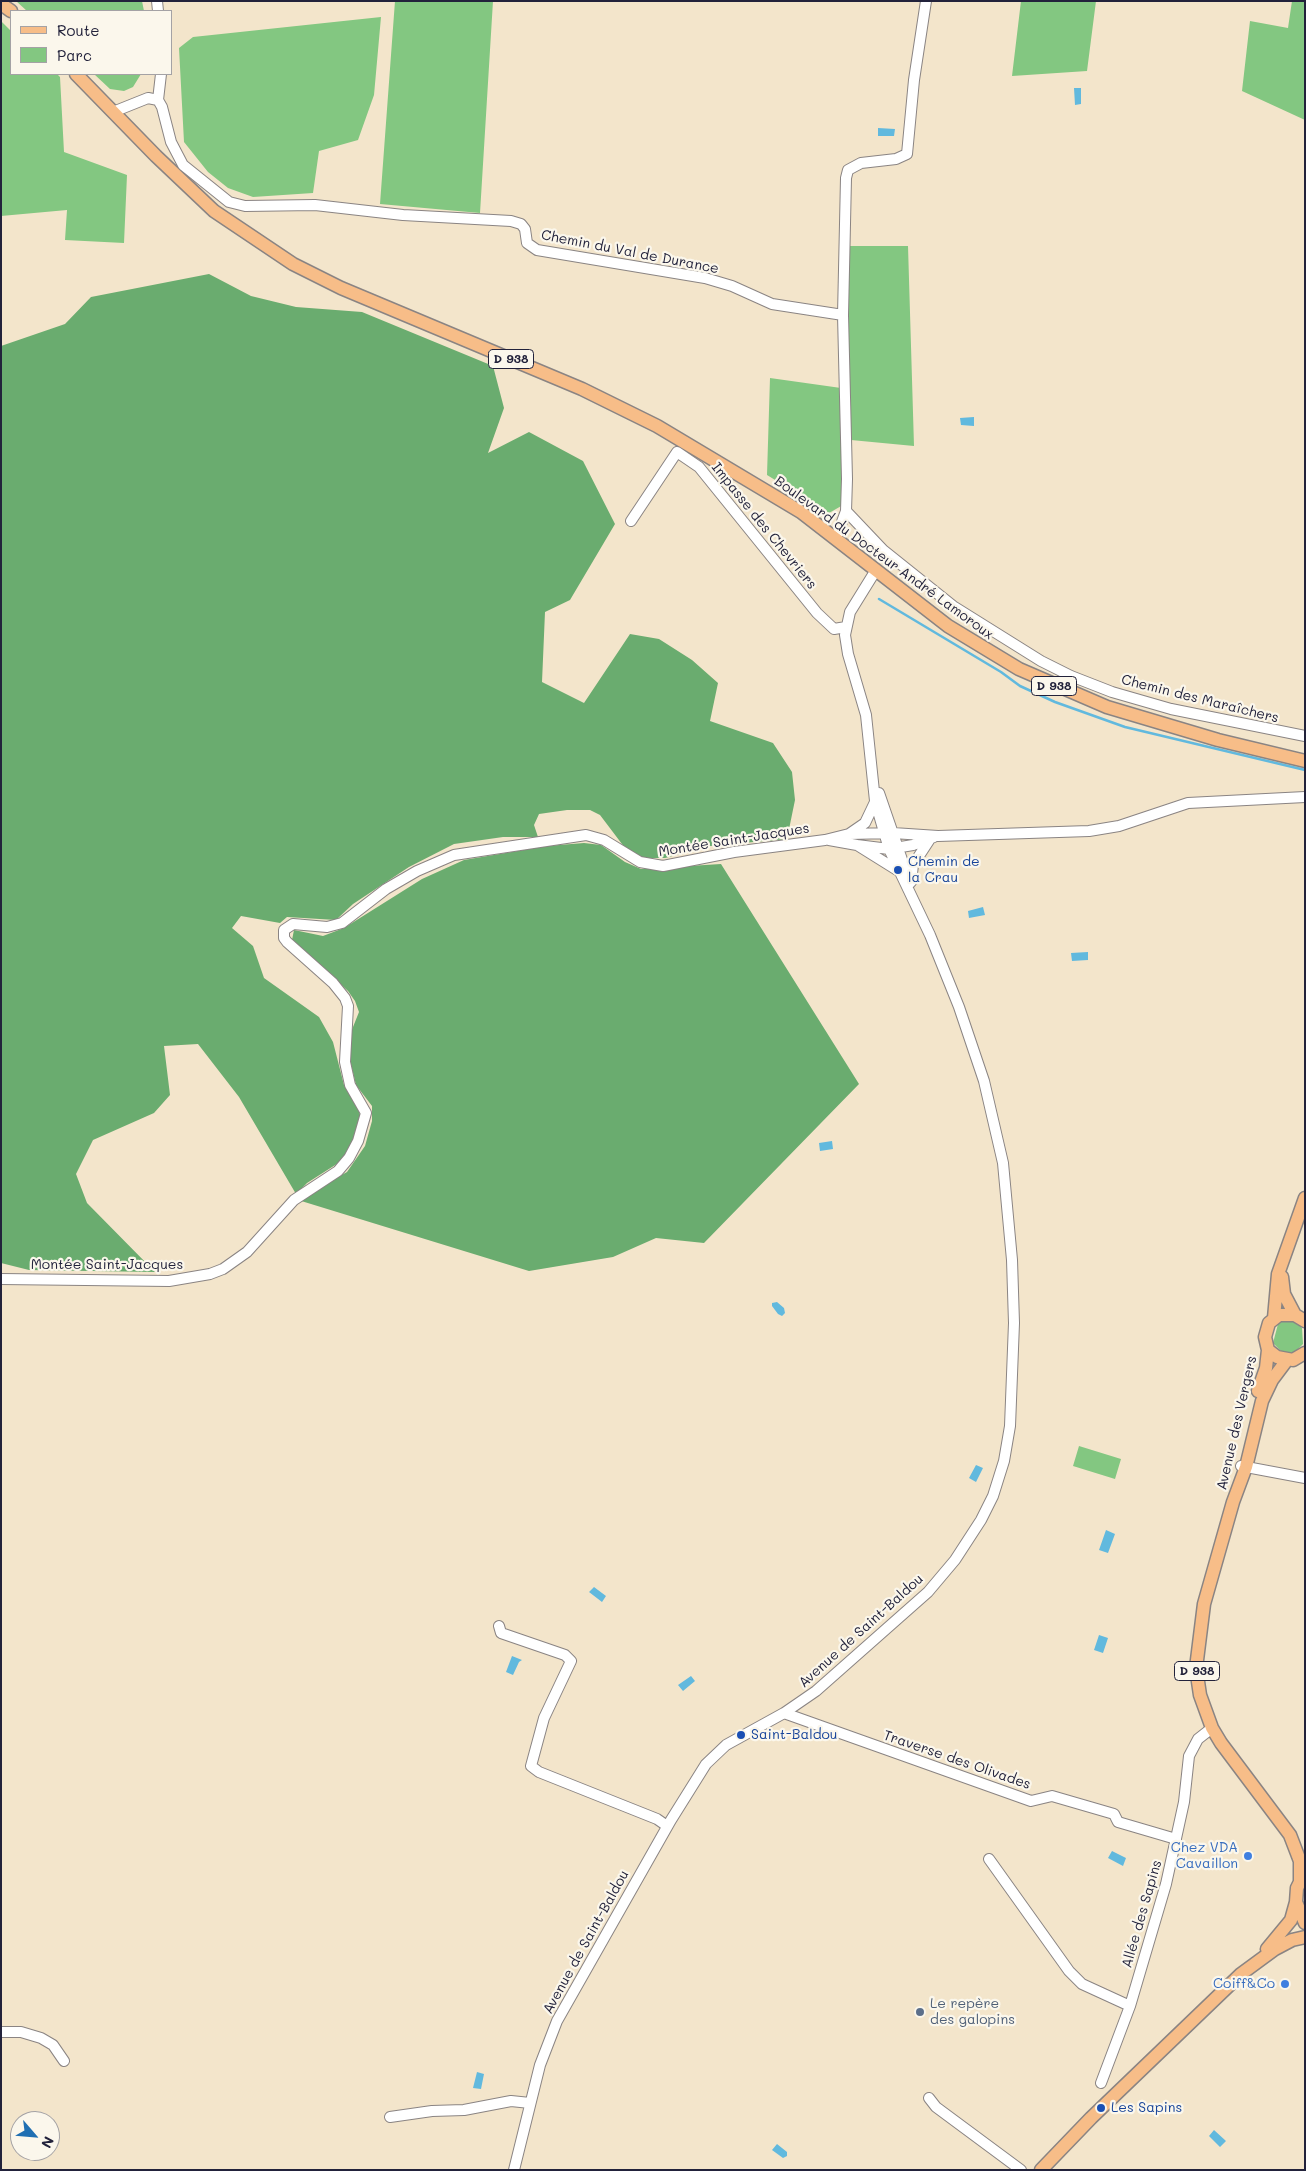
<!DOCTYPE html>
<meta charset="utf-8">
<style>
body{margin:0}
#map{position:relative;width:1306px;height:2171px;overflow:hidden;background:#f3e5cb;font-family:Mali,sans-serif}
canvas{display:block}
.frame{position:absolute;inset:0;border:2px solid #22223b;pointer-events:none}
.legend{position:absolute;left:10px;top:10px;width:162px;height:65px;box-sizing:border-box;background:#fbf7ec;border:1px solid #a4a2a5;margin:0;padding:6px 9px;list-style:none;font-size:15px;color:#22223b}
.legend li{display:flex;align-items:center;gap:10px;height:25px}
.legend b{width:25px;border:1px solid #a4a2a5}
.north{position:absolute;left:10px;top:2111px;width:50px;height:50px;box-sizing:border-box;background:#fbf7ec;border:1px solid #a4a2a5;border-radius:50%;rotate:117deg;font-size:14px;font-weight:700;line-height:20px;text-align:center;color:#22223b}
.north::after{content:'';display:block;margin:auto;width:18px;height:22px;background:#1f6fb2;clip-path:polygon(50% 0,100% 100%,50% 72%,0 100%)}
</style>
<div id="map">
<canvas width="1306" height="2171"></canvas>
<div class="frame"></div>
<ul class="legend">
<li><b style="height:6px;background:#f7bd88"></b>Route</li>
<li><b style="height:14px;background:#83c781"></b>Parc</li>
</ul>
<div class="north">N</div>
</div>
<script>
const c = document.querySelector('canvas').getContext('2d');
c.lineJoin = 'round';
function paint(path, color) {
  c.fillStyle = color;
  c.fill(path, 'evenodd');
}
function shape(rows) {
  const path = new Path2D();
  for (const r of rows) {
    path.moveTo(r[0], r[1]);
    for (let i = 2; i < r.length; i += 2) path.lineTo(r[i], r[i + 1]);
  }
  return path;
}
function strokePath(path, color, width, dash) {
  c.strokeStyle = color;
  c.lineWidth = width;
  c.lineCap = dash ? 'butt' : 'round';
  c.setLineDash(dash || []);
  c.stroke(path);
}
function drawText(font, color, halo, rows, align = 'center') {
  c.font = font + ' Mali,sans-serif';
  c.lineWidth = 4.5;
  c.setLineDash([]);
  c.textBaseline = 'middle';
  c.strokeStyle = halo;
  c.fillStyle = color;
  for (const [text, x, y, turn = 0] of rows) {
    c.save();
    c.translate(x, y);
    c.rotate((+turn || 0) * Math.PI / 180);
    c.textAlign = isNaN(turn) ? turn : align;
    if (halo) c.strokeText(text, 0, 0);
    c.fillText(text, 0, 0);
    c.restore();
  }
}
paint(shape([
 [16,1,142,1,144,11,27,11],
 [395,1,493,1,480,213,380,204],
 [1021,1,1096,1,1087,71,1012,76],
 [1292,1,1305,1,1305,120,1242,91,1250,21,1288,28],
 [381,17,374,95,358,140,319,151,313,193,253,197,228,188,208,172,184,142,179,48,193,37],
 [1,21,11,31,11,74,57,74,60,77,64,152,127,175,124,243,65,240,67,210,1,216],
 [94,74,141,74,133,87,124,91,110,89],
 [848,246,908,246,914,446,851,440,846,306],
 [770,378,841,388,843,505,829,513,767,475],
 [1283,1321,1294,1321,1302,1328,1303,1344,1294,1353,1282,1352,1273,1343,1278,1324],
 [1079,1446,1121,1459,1115,1479,1073,1466]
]), '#83c781');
paint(shape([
 [209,274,251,296,296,307,362,312,493,366,504,408,488,453,529,432,583,461,615,524,570,600,545,612,542,682,584,703,630,634,659,639,692,660,718,683,710,721,773,743,792,772,795,800,787,839,710,846,665,858,644,858,625,848,600,815,590,810,567,810,539,814,534,825,538,837,503,837,454,844,409,867,353,904,336,920,287,917,280,923,241,916,232,928,253,946,264,978,319,1017,333,1042,344,1085,358,1105,360,1115,357,1131,343,1160,307,1183,296,1194,239,1097,198,1044,164,1046,170,1095,154,1113,93,1140,76,1174,87,1203,155,1272,29,1270,1,1263,1,346,65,324,91,297],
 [584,843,601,845,625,862,641,869,721,864,859,1084,704,1243,656,1238,613,1257,529,1271,298,1200,347,1172,365,1146,372,1121,372,1106,356,1085,349,1056,349,1037,359,1012,355,1001,348,991,292,940,294,930,323,936,344,928,422,879,464,860,547,846]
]), '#6aac6f');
paint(shape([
 [1074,88,1081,88,1081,104,1075,105],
 [878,128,895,129,894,136,878,136],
 [974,417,974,426,961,425,960,418],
 [983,907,985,915,969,918,968,911],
 [1088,952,1088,960,1072,961,1071,953],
 [832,1141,833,1149,820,1151,819,1143],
 [777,1302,784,1308,785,1313,782,1316,778,1314,772,1306,772,1303],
 [976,1465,983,1468,976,1482,969,1478],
 [1106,1530,1115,1534,1108,1553,1099,1550],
 [594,1587,606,1596,602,1602,589,1592],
 [1099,1635,1108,1638,1103,1653,1094,1650],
 [512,1656,522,1660,519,1662,513,1675,506,1672],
 [691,1676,695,1681,683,1691,678,1685],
 [1112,1851,1126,1858,1123,1866,1108,1858],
 [477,2072,484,2074,481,2089,473,2088],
 [1214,2130,1226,2141,1220,2147,1209,2136],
 [777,2144,787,2152,787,2156,783,2158,772,2150]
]), '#61b9de');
strokePath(shape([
 [879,599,1001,672,1020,686,1055,702,1125,727,1305,770]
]), '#61b9de', 2.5);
const minor = shape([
 [157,1,158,11],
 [158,100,161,74],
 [113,112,148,98,158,100,162,107,171,142,183,165,229,202,245,206,315,205,403,215,511,221,521,224,525,229,527,243,537,250,705,278,732,286,772,304,843,315,847,479,846,511,836,538],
 [843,315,846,178,848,170,861,163,896,159,907,154,914,80,926,1],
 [846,511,883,550,953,606,1041,661,1071,676,1112,692,1171,709,1305,736],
 [631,521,677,452,699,467,817,613,834,629,846,627],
 [879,793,910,883],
 [849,834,865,823,875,802],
 [829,840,857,845,897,870],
 [857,845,889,849,913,845,934,837],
 [911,882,913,865,930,839],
 [1,1279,169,1281,210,1274,223,1269,247,1252,294,1200,338,1171,349,1158,358,1141,366,1113,350,1085,345,1062,348,1006,345,998,333,983,287,942,284,938,284,930,293,924,327,927,342,923,386,889,417,871,454,855,586,835,604,840,640,862,663,866,734,852,825,840,849,834,893,833,938,836,1089,831,1119,826,1188,803,1305,797],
 [1241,1466,1305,1478],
 [499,1626,501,1633,565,1655,571,1661,544,1718,531,1766,539,1772,657,1819,667,1826],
 [784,1713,1031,1801,1052,1796,1114,1814,1118,1822,1176,1839],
 [989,1859,1069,1971,1082,1984,1130,2006],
 [1,2032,21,2032,41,2038,53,2045,64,2061],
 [1101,2083,1130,2006,1166,1884,1184,1802,1189,1756,1198,1739,1212,1728],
 [929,2098,936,2107,1021,2170],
 [390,2117,432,2111,464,2110,511,2101,530,2103],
 [514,2170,540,2065,557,2021,671,1820,706,1764,726,1745,784,1713,816,1691,928,1592,955,1560,981,1520,993,1496,1004,1461,1010,1426,1014,1323,1012,1260,1003,1163,984,1081,959,1007,930,935,889,849,875,801,866,715,848,654,845,635,850,612,876,570]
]);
const major = shape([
 [1,4,11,11],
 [76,74,156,156,214,211,293,264,341,288,582,389,657,426,801,512,948,626,1019,669,1107,707,1218,740,1305,761],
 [1282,1277,1284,1294,1295,1315],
 [1274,1318,1278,1274,1305,1198],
 [1305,1321,1295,1315,1279,1315,1269,1323,1265,1337,1268,1350,1277,1357,1293,1360,1305,1353],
 [1287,1360,1272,1380,1262,1401,1246,1467,1233,1502,1204,1604,1196,1668,1200,1695,1212,1728,1221,1743,1290,1835,1300,1861,1300,1881],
 [1258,1391,1266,1368,1268,1350],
 [1303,1876,1297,1888,1296,1902,1305,1923],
 [1267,1949,1291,1920,1296,1902],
 [1041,2170,1091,2118,1241,1974,1275,1949,1292,1940,1305,1937]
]);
strokePath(minor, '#8a8483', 12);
strokePath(major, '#8a8483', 15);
strokePath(minor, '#fff', 10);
strokePath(major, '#f7bd88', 12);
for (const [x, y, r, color] of [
 [898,870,5,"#1a4fb4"],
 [741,1735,5,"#1a4fb4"],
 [1248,1856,5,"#3f7fe0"],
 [1285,1984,5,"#3f7fe0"],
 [920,2012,5,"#5c6f8a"],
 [1101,2108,5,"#1a4fb4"]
]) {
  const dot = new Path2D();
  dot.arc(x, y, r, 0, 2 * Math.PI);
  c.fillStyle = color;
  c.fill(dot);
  strokePath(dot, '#fbf7ec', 2);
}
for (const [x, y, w] of [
 [511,359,45],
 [1054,686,45],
 [1197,1671,45]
]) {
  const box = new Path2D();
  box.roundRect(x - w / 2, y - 9.5, w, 19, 4);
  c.fillStyle = '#fbf7ec';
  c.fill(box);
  strokePath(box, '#22223b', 1);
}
drawText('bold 12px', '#22223b', null, [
 ["D 938",511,359],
 ["D 938",1054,686],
 ["D 938",1197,1671]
]);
drawText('14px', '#22223b', '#fbf7ec', [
 ["Chemin du Val de Durance",630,252,11],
 ["Impasse des Chevriers",764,526,51],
 ["Boulevard du Docteur André Lamoroux",884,558,36],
 ["Chemin des Maraîchers",1200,699,14],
 ["Montée Saint-Jacques",734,840,-9],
 ["Montée Saint-Jacques",107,1265],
 ["Avenue des Vergers",1237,1423,-77],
 ["Avenue de Saint-Baldou",861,1631,-42],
 ["Traverse des Olivades",957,1760,19],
 ["Allée des Sapins",1142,1914,-74],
 ["Avenue de Saint-Baldou",586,1942,-61]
]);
drawText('14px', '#164399', '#fbf7ec', [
 ["Chemin de",908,862],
 ["la Crau",908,878],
 ["Saint-Baldou",751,1735],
 ["Les Sapins",1111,2108]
], 'left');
drawText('14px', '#366cbe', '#fbf7ec', [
 ["Chez VDA",1238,1848],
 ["Cavaillon",1238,1864],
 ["Coiff&Co",1275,1984]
], 'right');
drawText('14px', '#4e5e75', '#fbf7ec', [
 ["Le repère",930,2004],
 ["des galopins",930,2020]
], 'left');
</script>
